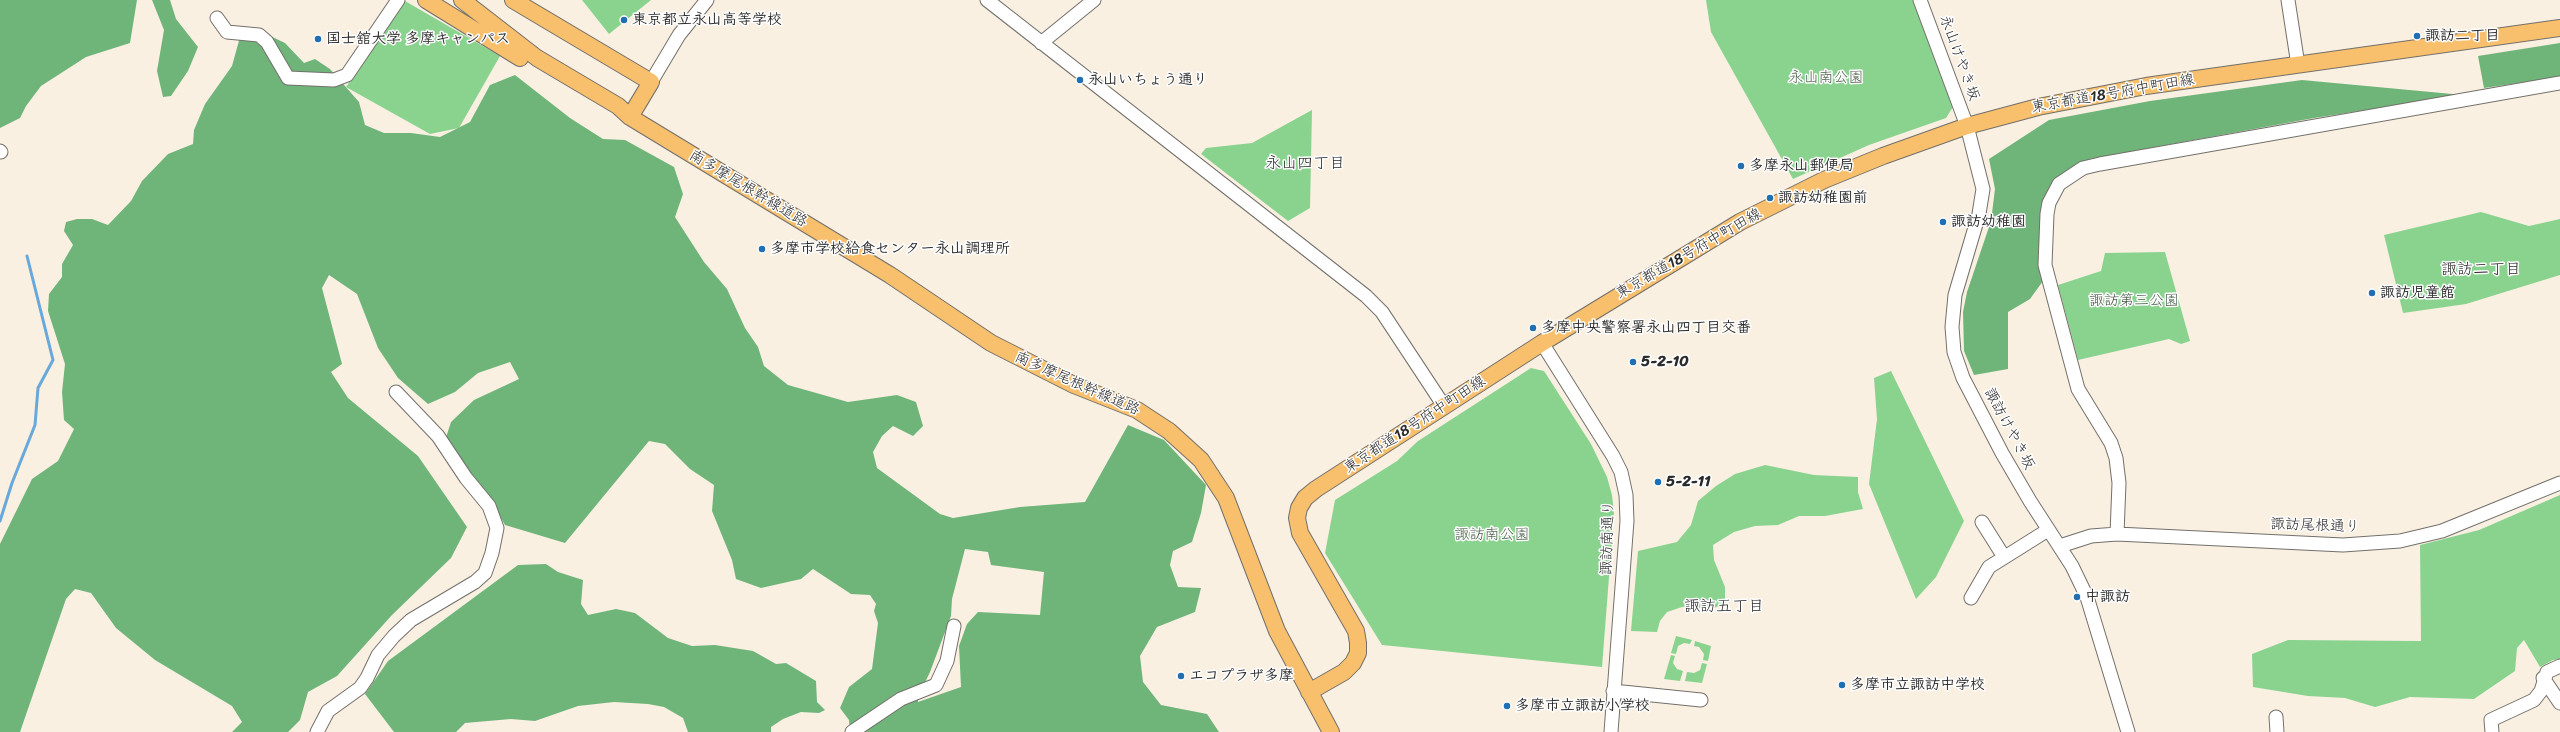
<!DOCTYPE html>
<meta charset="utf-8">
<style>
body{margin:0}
canvas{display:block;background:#f9f0e2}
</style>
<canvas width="2560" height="732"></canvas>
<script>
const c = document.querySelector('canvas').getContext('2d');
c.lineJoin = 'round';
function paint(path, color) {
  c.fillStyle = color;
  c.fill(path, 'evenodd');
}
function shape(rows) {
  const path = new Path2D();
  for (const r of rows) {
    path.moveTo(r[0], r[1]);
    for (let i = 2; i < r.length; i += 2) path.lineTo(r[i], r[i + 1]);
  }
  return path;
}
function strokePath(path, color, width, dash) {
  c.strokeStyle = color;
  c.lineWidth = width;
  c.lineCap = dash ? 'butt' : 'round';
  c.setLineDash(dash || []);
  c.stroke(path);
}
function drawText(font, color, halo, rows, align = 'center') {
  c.font = font + ' Sriracha,"Klee One",sans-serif';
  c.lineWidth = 3;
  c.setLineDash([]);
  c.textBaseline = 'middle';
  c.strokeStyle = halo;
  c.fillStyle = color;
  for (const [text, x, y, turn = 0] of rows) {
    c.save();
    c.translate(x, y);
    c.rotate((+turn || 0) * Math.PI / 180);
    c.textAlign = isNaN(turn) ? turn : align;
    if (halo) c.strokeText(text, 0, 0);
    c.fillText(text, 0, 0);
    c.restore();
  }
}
paint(shape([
 [582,0,651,0,609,34],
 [1706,0,1914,0,1953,107,1946,118,1869,145,1793,179,1711,32],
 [405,1,500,56,459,128,430,134,346,87],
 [1312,110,1310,208,1288,221,1201,154,1206,148,1252,143],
 [2481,212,2529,226,2560,219,2560,275,2466,304,2403,313,2384,235],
 [2165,252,2190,341,2181,344,2169,339,2078,360,2058,285,2101,271,2105,253],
 [1531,368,1544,371,1591,444,1607,477,1612,495,1614,513,1602,667,1382,645,1325,553,1335,500,1397,461,1418,441],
 [1891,371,1964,521,1936,577,1916,599,1869,484,1877,419,1874,378],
 [1765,465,1814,475,1858,477,1858,492,1863,509,1825,516,1799,516,1778,525,1755,526,1734,532,1713,545,1714,560,1725,587,1725,603,1714,608,1682,607,1667,612,1660,621,1657,632,1631,631,1638,551,1677,542,1691,525,1698,501,1716,486,1735,474],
 [2560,495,2560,659,2553,660,2540,667,2524,640,2517,648,2515,671,2474,699,2410,697,2375,707,2345,698,2308,696,2253,687,2252,654,2288,640,2421,641,2420,545,2479,530],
 [1676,636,1692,640,1690,644,1684,643,1678,646,1676,654,1671,653],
 [1695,641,1711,646,1708,661,1703,660,1704,654,1699,647,1694,646],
 [1671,655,1675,656,1673,663,1677,669,1683,671,1680,681,1664,679],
 [1702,663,1707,664,1702,683,1685,681,1687,672,1694,673,1700,670]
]), '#8ad38f');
paint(shape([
 [0,0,137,0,130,43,86,57,41,86,26,106,20,118,0,128],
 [152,0,170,0,176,19,198,47,188,71,171,96,163,97,157,71,164,30],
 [264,33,285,43,304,63,315,59,330,69,359,102,365,125,384,133,411,133,440,137,470,122,490,85,515,75,570,118,603,139,625,140,674,167,683,194,675,217,704,262,727,289,745,328,758,347,764,366,788,385,848,402,897,395,916,402,923,426,913,436,893,426,882,436,873,452,877,468,940,514,953,518,1020,507,1085,502,1128,425,1164,440,1206,485,1201,513,1192,542,1173,551,1170,565,1178,587,1201,588,1195,612,1157,627,1140,656,1143,682,1161,705,1207,714,1219,732,850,732,849,720,840,708,849,687,872,669,878,623,874,611,876,604,870,595,851,594,813,569,801,579,761,588,736,579,732,560,712,511,714,485,690,469,665,444,649,441,565,543,505,525,488,495,442,450,451,422,474,400,519,379,510,362,478,373,455,392,428,404,398,378,378,348,357,294,329,275,322,288,342,364,331,372,348,398,418,456,467,527,451,558,392,615,337,676,308,692,300,720,288,732,232,732,242,722,232,706,155,660,116,628,91,593,75,589,66,599,20,732,0,732,0,544,32,479,58,461,74,429,64,420,62,392,65,364,48,311,49,294,62,277,62,264,73,245,64,231,66,222,77,219,92,219,108,225,131,201,142,181,168,154,193,144,194,130,205,104,232,66,240,37],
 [965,549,988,552,991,565,1044,572,1040,615,978,612,967,624,959,646,961,687,918,702,918,697,930,672,951,616,952,599],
 [2560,43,2560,77,2484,88,2478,56],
 [2302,80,2463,95,2314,118,2090,159,2069,169,2051,184,2043,204,2043,281,2030,299,2008,312,2008,369,1974,375,1964,351,1963,312,1967,292,1991,221,1995,189,1989,159,2049,120,2150,101],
 [546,564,558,572,583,580,581,604,588,615,616,609,635,613,668,638,692,646,715,645,753,651,776,664,786,663,816,681,817,702,825,710,819,713,801,712,783,719,771,727,771,732,688,732,683,718,664,707,648,704,614,702,578,706,535,721,511,719,465,723,456,732,394,732,365,694,388,661,518,565]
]), '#6fb57a');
strokePath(shape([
 [0,521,12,483,35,425,38,388,53,360,27,256]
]), '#68a8db', 3);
const minor = shape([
 [987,0,1366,296,1382,312,1444,406],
 [1920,0,1967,126,1983,189,1979,214,1955,295,1952,327,1954,352,1963,378,2002,453,2030,501,2072,566,2087,597,2128,732],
 [2288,0,2298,65],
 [217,18,227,32,259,35,267,42,288,78,334,80,347,75,398,0],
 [1041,43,1094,0],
 [651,82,679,35,707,0],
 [0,151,1,152],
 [1542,343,1613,456,1621,472,1626,495,1627,521,1611,732],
 [1982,522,2004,557],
 [2117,534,2119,483,2116,458,2111,443,2078,389,2045,265,2047,214,2049,203,2059,184,2083,168,2100,164,2560,83],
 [2060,546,2091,536,2117,534,2343,545,2400,541,2442,531,2560,483],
 [1971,598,1989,567,2048,530],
 [2543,678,2560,703],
 [1613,691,1701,700],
 [2276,717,2277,732],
 [317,732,328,711,360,688,367,678,378,655,394,636,411,620,475,582,485,573,492,553,497,528,489,506,466,478,438,436,396,392],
 [852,732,901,699,936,685,947,661,954,626],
 [2492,732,2491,720,2534,700,2541,691,2547,672,2560,666]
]);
const major = shape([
 [426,0,520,58],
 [462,0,537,58,618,106,630,117,890,275,991,343,1074,385,1137,410,1169,431,1201,460,1226,498,1277,631,1331,732],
 [513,0,651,82,630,117],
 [1309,692,1344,672,1353,663,1358,653,1358,643,1356,631,1300,533,1297,518,1299,508,1305,498,1316,489,1542,343,1740,222,1824,180,1883,156,1967,126,2038,107,2146,86,2560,28]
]);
strokePath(minor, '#73706b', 15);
strokePath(major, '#73706b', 18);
strokePath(minor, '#fff', 13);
strokePath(major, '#f8bf6c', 16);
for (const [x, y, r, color] of [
 [624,20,4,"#1f6fb2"],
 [2417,36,4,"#1f6fb2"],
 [318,39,4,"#1f6fb2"],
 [1080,80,4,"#1f6fb2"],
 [1741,166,4,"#1f6fb2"],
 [1770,198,4,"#1f6fb2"],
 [1943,222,4,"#1f6fb2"],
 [762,249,4,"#1f6fb2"],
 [2372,293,4,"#1f6fb2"],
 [1533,328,4,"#1f6fb2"],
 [1633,362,4,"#1f6fb2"],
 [1658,482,4,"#1f6fb2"],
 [2077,597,4,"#1f6fb2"],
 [1181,676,4,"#1f6fb2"],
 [1842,685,4,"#1f6fb2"],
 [1507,706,4,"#1f6fb2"]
]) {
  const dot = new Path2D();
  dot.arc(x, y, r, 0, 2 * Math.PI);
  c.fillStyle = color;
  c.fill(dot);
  strokePath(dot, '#fff', 1.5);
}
drawText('bold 15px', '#2b2b2b', '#fff', [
 ["東京都立永山高等学校",632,20],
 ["諏訪二丁目",2425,36],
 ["国士舘大学 多摩キャンパス",326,39],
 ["永山いちょう通り",1088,80],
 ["多摩永山郵便局",1749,166],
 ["諏訪幼稚園前",1778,198],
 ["諏訪幼稚園",1951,222],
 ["多摩市学校給食センター永山調理所",770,249],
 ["諏訪児童館",2380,293],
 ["多摩中央警察署永山四丁目交番",1541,328],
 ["5-2-10",1641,362],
 ["5-2-11",1666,482],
 ["中諏訪",2085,597],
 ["エコプラザ多摩",1189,676],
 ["多摩市立諏訪中学校",1850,685],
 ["多摩市立諏訪小学校",1515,706]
], 'left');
drawText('15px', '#2b2b2b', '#fff', [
 ["永山けやき坂",1959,58,70],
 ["東京都道18号府中町田線",2113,94,-10],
 ["南多摩尾根幹線道路",748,189,31],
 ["東京都道18号府中町田線",1689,254,-30],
 ["南多摩尾根幹線道路",1077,384,24],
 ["東京都道18号府中町田線",1415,425,-33],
 ["諏訪けやき坂",2009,429,62],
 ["諏訪尾根通り",2315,526,2],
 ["諏訪南通り",1608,538,-88]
]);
drawText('15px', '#485d49', '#fff', [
 ["永山南公園",1826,78],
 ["諏訪第三公園",2134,301],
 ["諏訪南公園",1492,535]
]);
drawText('16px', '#2b2b2b', '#fff', [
 ["永山四丁目",1305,164],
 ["諏訪二丁目",2481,270],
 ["諏訪五丁目",1724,607]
]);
</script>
